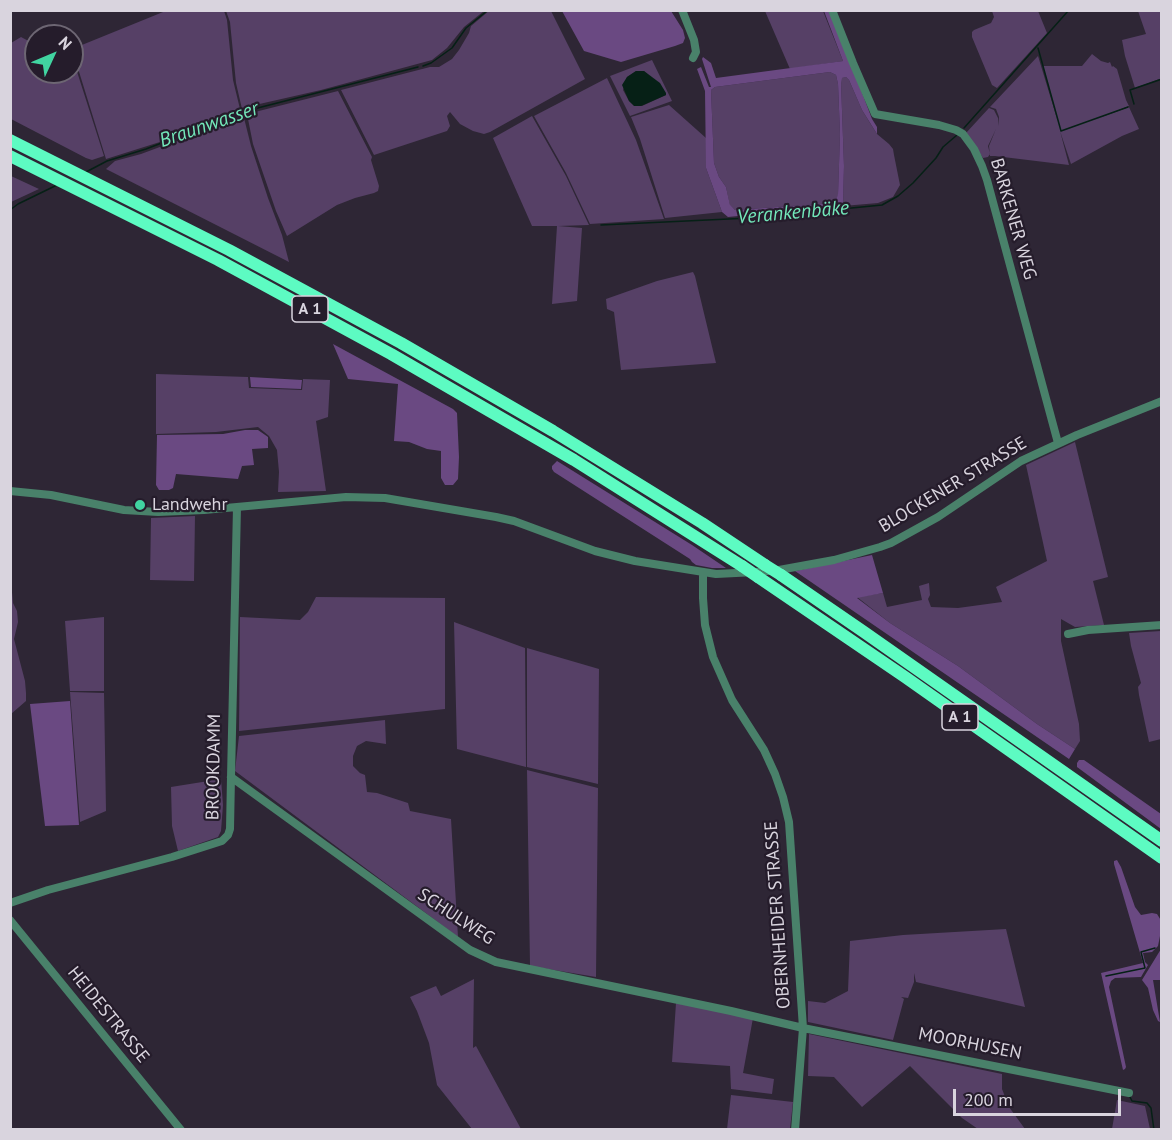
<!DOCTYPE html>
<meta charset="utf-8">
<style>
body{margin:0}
#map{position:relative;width:1172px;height:1140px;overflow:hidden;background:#2e2635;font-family:"PT Sans",sans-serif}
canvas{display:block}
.frame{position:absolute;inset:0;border:12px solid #d9d4de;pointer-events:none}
.north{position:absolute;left:24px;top:24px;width:60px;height:60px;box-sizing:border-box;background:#251c2b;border:2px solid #6d6673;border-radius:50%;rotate:46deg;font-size:16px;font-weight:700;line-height:24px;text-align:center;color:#d9d4de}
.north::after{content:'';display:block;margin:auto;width:21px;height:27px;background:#41d4a1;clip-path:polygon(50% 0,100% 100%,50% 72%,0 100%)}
.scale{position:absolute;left:953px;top:1089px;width:168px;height:27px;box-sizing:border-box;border:3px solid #d9d4de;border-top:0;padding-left:8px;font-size:18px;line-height:21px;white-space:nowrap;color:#d9d4de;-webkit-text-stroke:4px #251c2b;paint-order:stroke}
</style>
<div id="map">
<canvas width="1172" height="1140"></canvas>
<div class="frame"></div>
<div class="north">N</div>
<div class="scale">200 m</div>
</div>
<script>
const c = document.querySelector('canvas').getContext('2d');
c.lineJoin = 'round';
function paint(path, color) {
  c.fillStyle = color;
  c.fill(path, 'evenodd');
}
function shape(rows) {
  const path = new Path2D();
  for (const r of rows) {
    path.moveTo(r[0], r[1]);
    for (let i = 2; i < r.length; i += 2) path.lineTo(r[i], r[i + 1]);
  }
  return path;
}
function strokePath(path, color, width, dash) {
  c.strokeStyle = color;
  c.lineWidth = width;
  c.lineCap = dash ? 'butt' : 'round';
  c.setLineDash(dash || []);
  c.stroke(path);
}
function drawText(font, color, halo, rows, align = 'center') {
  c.font = font + ' "PT Sans",sans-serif';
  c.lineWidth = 4.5;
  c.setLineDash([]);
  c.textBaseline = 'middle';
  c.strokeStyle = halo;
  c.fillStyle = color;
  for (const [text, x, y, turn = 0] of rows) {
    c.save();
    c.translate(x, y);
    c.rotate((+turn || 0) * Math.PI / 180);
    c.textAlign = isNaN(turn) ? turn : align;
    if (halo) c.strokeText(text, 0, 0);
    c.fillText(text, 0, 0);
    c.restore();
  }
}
paint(shape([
 [168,10,224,11,227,20,233,80,240,109,163,141,106,159,72,49],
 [490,10,551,11,585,79,490,132,484,134,473,131,460,124,450,112,447,116,450,126,447,131,374,155,341,90,430,67,439,67,452,59,459,50,469,33,471,26],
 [1000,10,1038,11,1047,33,997,88,992,85,972,37,972,32,974,30,991,23,994,17,992,11],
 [226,11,226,10,484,11,464,27,447,48,432,60,321,90,255,105,242,109,236,83,230,22],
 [765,11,823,11,843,61,790,69],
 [1138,11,1161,11,1162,78,1135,88,1125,56,1122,40,1146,34],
 [21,37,36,45,36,72,72,72,72,56,104,156,92,160,86,158,11,119,11,43],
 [1092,54,1101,61,1108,63,1110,62,1112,67,1113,66,1117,69,1126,100,1129,106,1096,119,1129,107,1139,129,1122,136,1071,164,1060,131,1069,165,995,156,990,156,989,146,996,129,988,146,990,154,988,157,983,158,981,155,966,133,989,108,994,110,998,118,998,126,999,117,996,109,990,107,1038,56,1058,122,1043,66,1082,66],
 [652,60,672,101,630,116,610,76],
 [636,71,644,71,666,95,642,106,635,106,629,101,623,90,627,77],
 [830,72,836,75,838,84,840,134,838,195,835,203,735,210,730,206,726,187,719,177,714,163,711,90,715,87],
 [846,77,849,80,862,110,870,123,877,134,889,144,893,149,894,155,900,185,893,197,878,203,843,206,844,166,841,82,841,78],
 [607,78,636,140,664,219,590,224,566,173,534,116],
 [338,91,372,157,371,160,379,186,378,191,374,193,355,198,337,205,287,236,276,211,253,144,247,114],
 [669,105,706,138,706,168,722,212,665,218,640,139,631,117],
 [243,114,251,146,268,198,282,235,289,262,106,169,115,161,141,154,176,141],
 [532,116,566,176,589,225,558,226,582,228,577,301,552,304,557,226,532,226,493,138],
 [11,176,39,189,11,202],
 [693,272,695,276,716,363,621,370,614,312,607,309,606,299,657,281],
 [156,374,248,377,249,388,302,390,303,379,330,380,328,417,316,421,326,491,278,492,279,472,277,450,269,436,258,427,216,432,156,434],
 [1075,442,1108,577,1093,581,1104,625,1075,627,1061,619,1061,641,1079,724,1080,741,1075,749,1037,724,958,666,890,623,857,597,883,593,887,607,922,600,919,586,929,583,930,595,928,599,931,607,958,608,1002,602,996,587,1047,561,1026,465],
 [195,516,194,581,150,580,151,518],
 [11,581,13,603,17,611,18,622,14,639,25,681,26,693,26,701,11,714],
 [316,597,445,598,445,709,239,731,240,617,300,620,308,612],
 [104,617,104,691,70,691,65,621],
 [454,622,525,648,526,767,457,749],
 [1161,631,1161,739,1149,742,1139,695,1138,687,1141,683,1131,646,1129,633],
 [527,648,599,669,598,784,527,767],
 [70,692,104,693,106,811,80,822],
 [385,720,386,744,366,741,357,746,353,756,353,766,360,773,365,775,367,792,377,793,408,803,410,811,451,819,458,937,235,771,239,736],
 [527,770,598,788,596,977,530,966],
 [221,779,223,805,221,831,218,837,178,851,172,826,171,787],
 [1006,929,1025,1007,916,982,914,973,914,982,908,998,901,997,904,999,893,1040,808,1022,808,1001,825,1003,848,991,850,941,903,935],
 [474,979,473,1048,476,1046,521,1129,472,1129,437,1085,429,1043,417,1011,410,997,436,986,441,996],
 [676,1003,753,1018,743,1073,774,1079,772,1094,731,1089,730,1066,672,1062],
 [809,1034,1002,1074,1002,1089,1009,1107,1025,1129,978,1129,962,1118,910,1066,862,1107,834,1077,808,1076],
 [731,1095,793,1102,790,1129,727,1129],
 [1117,1100,1145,1106,1150,1129,1112,1129]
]), '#564066');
paint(shape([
 [562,11,671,11,683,30,685,38,683,43,675,46,621,62,584,51],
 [824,11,831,11,872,119,877,127,877,134,862,110,849,80,846,77,842,78,841,82,844,166,843,206,728,217,722,212,706,168,705,91,697,69,701,67,709,87,711,87,702,59,703,57,711,63,716,78,843,61],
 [830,72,836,75,838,84,840,134,838,194,835,203,735,210,730,205,726,187,719,177,714,163,711,90,715,87],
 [333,344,453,409,457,413,459,457,458,479,453,485,445,485,441,478,441,451,427,449,409,442,394,441,398,384,348,379],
 [250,377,302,380,301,389,251,387],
 [245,430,258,430,268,437,268,448,252,449,254,465,242,466,238,479,176,474,173,488,169,490,159,490,156,485,157,435,223,434],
 [557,461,692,545,726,568,712,568,696,565,692,562,690,559,554,472,552,469,552,466],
 [872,555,883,593,857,598,890,623,958,666,1037,724,1075,749,1069,759,795,571],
 [70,701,79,825,45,826,30,704],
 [1079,760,1084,760,1161,814,1161,829,1077,767,1077,763],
 [1117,860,1121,867,1135,907,1141,915,1152,913,1157,914,1162,922,1161,931,1158,946,1152,952,1143,953,1145,962,1148,965,1141,977,1115,978,1111,981,1109,987,1126,1067,1125,1069,1123,1070,1101,973,1143,963,1114,864,1114,861],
 [1161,949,1161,980,1153,980,1160,1022,1158,1021,1153,1010,1148,988,1142,980]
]), '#6a4982');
paint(shape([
 [636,71,644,71,660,83,666,93,666,95,641,106,634,106,629,101,622,85,627,77]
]), '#062016');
strokePath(shape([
 [1038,48,1061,131,1128,107],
 [423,66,431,63,452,48,466,28,488,10],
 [1134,104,1130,90,1162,79],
 [964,128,1069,10],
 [86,172,107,161,146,149,242,112,418,67],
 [10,210,18,204,57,185],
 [601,225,750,218,882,205,898,196,913,183,936,158,943,147,957,135],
 [1106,976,1145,968,1141,952,1155,948],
 [1130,1097,1132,1101,1147,1103,1151,1108,1154,1130]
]), '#062016', 1.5);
strokePath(shape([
 [682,10,694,40,696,52,693,58],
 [832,10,853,63,875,114,939,125,956,130,963,134,974,149,982,166,987,180,1058,443],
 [10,491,51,495,124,510,158,512,204,510,346,497,385,498,496,517,514,521,595,551,635,561,716,574,756,572,779,570,834,560,880,547,891,543,938,517,1021,461,1077,435,1162,401],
 [703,572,703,598,705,625,713,657,732,700,764,750,775,774,783,797,789,822,803,1028,795,1130],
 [1068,634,1088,630,1162,625],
 [231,777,470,950,496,962,731,1011,803,1028,1129,1093],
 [10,903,48,890,172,857,222,841,228,835,230,829,231,777,237,507],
 [10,920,181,1130]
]), '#49816a', 8);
strokePath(shape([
 [10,140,229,250,401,343,553,431,702,523,765,565],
 [10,156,218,260,391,354,574,460,742,566],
 [781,575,864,632,1162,841],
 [758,577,905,677,1162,858]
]), '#5dfbc2', 12);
strokePath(shape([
 [765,565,781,575],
 [742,566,758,577]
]), '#5dfbc2', 12);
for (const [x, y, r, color] of [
 [140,505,6,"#41d4a1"]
]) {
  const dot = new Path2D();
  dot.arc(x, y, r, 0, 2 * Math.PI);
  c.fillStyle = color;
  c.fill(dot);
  strokePath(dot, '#251c2b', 2);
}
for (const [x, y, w] of [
 [310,309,36],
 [960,717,36]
]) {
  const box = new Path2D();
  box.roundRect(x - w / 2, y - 13, w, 26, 4.5);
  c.fillStyle = '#251c2b';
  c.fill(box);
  strokePath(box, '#d9d4de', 1.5);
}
drawText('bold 16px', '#d9d4de', null, [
 ["A 1",310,309],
 ["A 1",960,717]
]);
drawText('18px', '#d9d4de', '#251c2b', [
 ["BARKENER WEG",1013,219,74],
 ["BLOCKENER STRASSE",953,485,-31],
 ["BROOKDAMM",214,767,-89],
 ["OBERNHEIDER STRASSE",778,915,-94],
 ["SCHULWEG",456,917,33],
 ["HEIDESTRASSE",108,1015,51],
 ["MOORHUSEN",970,1044,11]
]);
drawText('18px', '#d9d4de', '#251c2b', [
 ["Landwehr",152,505]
], 'left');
drawText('italic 20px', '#73e8ba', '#251c2b', [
 ["Braunwasser",209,125,-19],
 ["Verankenbäke",793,213,-5]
]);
</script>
